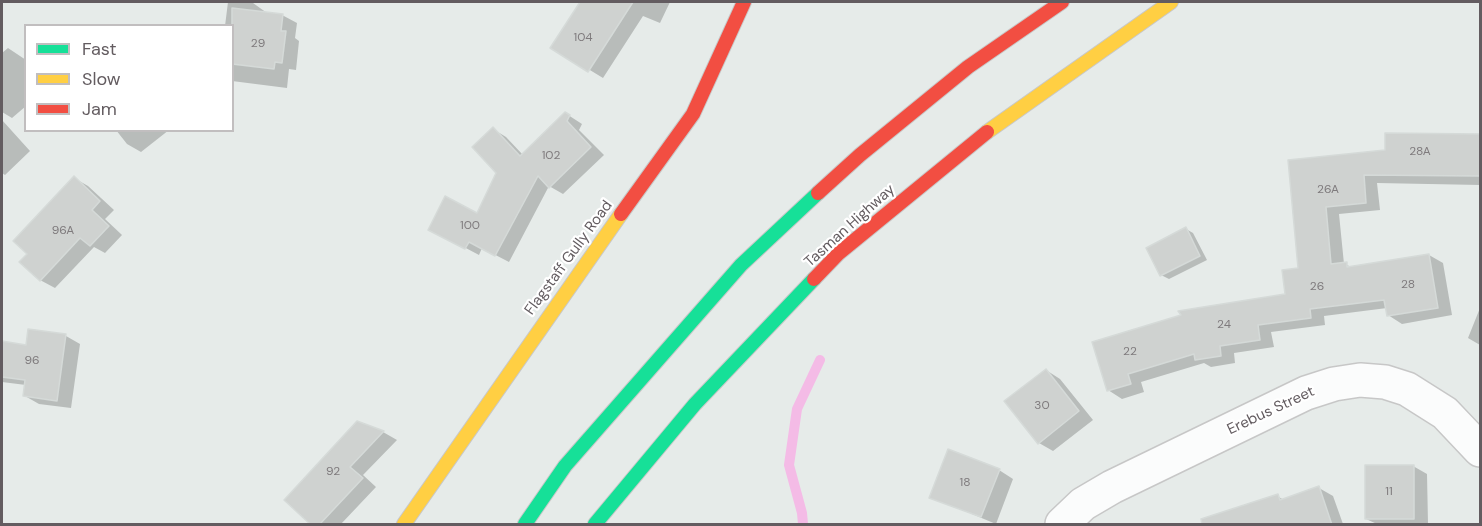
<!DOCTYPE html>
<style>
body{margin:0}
#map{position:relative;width:1482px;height:526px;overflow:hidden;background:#e6ebe9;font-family:"DM Sans",sans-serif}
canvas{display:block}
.frame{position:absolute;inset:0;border:3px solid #635c60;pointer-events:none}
.legend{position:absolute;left:24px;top:24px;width:210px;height:108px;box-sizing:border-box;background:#fff;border:2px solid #c1bebf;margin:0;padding:8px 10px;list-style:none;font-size:18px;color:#635c60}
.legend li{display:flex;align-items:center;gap:12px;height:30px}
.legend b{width:30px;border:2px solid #c1bebf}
</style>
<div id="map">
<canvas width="1482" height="526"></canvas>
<div class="frame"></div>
<ul class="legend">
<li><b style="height:8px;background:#16e098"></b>Fast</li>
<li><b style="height:8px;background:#ffcf43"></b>Slow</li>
<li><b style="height:8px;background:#f24e42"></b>Jam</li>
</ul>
</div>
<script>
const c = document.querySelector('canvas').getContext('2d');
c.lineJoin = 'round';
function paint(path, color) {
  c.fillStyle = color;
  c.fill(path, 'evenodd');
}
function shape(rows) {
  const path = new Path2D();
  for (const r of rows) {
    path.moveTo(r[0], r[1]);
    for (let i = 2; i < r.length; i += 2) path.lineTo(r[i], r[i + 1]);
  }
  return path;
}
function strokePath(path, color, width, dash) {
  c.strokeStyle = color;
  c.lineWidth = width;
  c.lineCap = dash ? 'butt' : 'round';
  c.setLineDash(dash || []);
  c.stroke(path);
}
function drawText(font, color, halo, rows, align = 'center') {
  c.font = font + ' "DM Sans",sans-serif';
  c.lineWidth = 4.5;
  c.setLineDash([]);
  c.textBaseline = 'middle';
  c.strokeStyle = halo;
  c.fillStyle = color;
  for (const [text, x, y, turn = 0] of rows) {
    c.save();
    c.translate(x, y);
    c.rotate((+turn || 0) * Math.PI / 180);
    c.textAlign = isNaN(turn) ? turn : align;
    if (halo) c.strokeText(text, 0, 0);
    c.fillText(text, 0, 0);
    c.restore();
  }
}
paint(shape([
 [228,2,253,3,267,13,282,15,297,23,295,38,299,41,296,70,289,69,287,88,232,81,232,26,225,26],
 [582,2,670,2,660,23,643,16,603,78,552,47],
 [8,48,26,60,26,106,12,118,2,112,2,53],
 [565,113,582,124,579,130,604,155,563,194,549,186,509,262,482,248,479,255,443,236,477,215,498,173,493,129,506,137,523,155],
 [2,120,30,151,5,175,2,173],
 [116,130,169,130,141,152,127,144],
 [1387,134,1480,136,1480,185,1377,183,1380,210,1339,214,1344,264,1352,267,1429,255,1443,263,1452,315,1402,324,1388,315,1387,308,1324,316,1325,325,1271,332,1274,347,1234,353,1235,363,1211,367,1204,363,1141,382,1144,392,1122,399,1108,390,1094,343,1286,295,1300,269,1289,161,1386,152],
 [74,178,88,186,114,210,105,219,122,235,105,253,94,247,55,288,40,280,29,254],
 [1186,229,1193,233,1207,260,1169,279,1161,275],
 [1480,308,1480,345,1468,338],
 [29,331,66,336,80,344,71,408,39,404,25,396,26,385,2,382,2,343,27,346],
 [1046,370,1060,379,1093,420,1053,451,1039,443],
 [383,432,397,440,363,475,376,487,341,524,313,524,286,499],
 [1413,466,1427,474,1428,524,1377,524,1366,519],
 [999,470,1013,479,996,524,931,497],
 [1319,488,1333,496,1343,524,1208,524,1277,496,1284,500]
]), '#0003');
strokePath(shape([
 [803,524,802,513,789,465,797,409,820,360]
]), '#f4bbe6', 10);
const building = shape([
 [580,2,633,2,588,72,550,48,580,2],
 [232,8,283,14,281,31,286,31,282,63,275,62,274,69,232,64,232,8],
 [565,112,570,115,567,121,591,147,549,188,538,176,495,256,469,242,465,249,428,230,445,196,477,213,496,173,472,147,493,127,520,156,565,112],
 [1385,133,1480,134,1480,176,1364,175,1366,203,1326,207,1331,264,1347,262,1347,267,1429,254,1438,308,1387,316,1384,300,1310,309,1311,318,1258,325,1260,340,1220,346,1221,356,1195,360,1194,354,1128,374,1131,384,1107,391,1092,342,1181,315,1178,311,1285,294,1282,270,1298,268,1288,160,1385,150,1385,133],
 [74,176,100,201,92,210,109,226,90,246,80,238,40,281,19,262,27,254,13,241,74,176],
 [1186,227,1200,256,1160,276,1146,248,1186,227],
 [28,329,66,334,57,401,23,396,25,380,2,377,2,341,26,345,28,329],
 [1046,369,1079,411,1038,444,1004,401,1046,369],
 [357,421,384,431,350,467,363,478,319,525,311,525,284,500,357,421],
 [948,449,1000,469,981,517,929,498,948,449],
 [1365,465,1414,465,1414,519,1365,519,1365,465],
 [1319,486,1332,525,1202,525,1201,519,1278,494,1280,500,1319,486]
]);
paint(building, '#cfd2d0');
strokePath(building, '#d5dad8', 1.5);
const street = shape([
 [1062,524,1083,504,1112,487,1306,393,1334,384,1360,380,1385,382,1407,389,1445,413,1480,450]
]);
const fast = shape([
 [525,524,565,466,741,265,818,193],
 [595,524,695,404,814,279]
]);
const slow = shape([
 [987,132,1171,2],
 [404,524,621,214]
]);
const jam = shape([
 [818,193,860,155,968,67,1062,2],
 [621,214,693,114,744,2],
 [814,279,839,253,987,132]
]);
strokePath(street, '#c7c7c7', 36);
strokePath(fast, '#c8c8c8', 16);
strokePath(slow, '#c8c8c8', 16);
strokePath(jam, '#c8c8c8', 16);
strokePath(street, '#fbfcfc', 33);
strokePath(fast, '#16e098', 14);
strokePath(slow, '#ffcf43', 14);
strokePath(jam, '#f24e42', 14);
drawText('12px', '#7f7b7d', null, [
 ["104",583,38],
 ["29",258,44],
 ["28A",1420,152],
 ["102",551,156],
 ["26A",1328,190],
 ["100",470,226],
 ["96A",63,231],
 ["28",1408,285],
 ["26",1317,287],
 ["24",1224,325],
 ["22",1130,352],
 ["96",32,361],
 ["30",1042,406],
 ["92",333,472],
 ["18",965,483],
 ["11",1389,492]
]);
drawText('15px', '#635c60', '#fff', [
 ["Tasman Highway",850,226,-42],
 ["Flagstaff Gully Road",569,258,-54],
 ["Erebus Street",1271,411,-25]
]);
</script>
